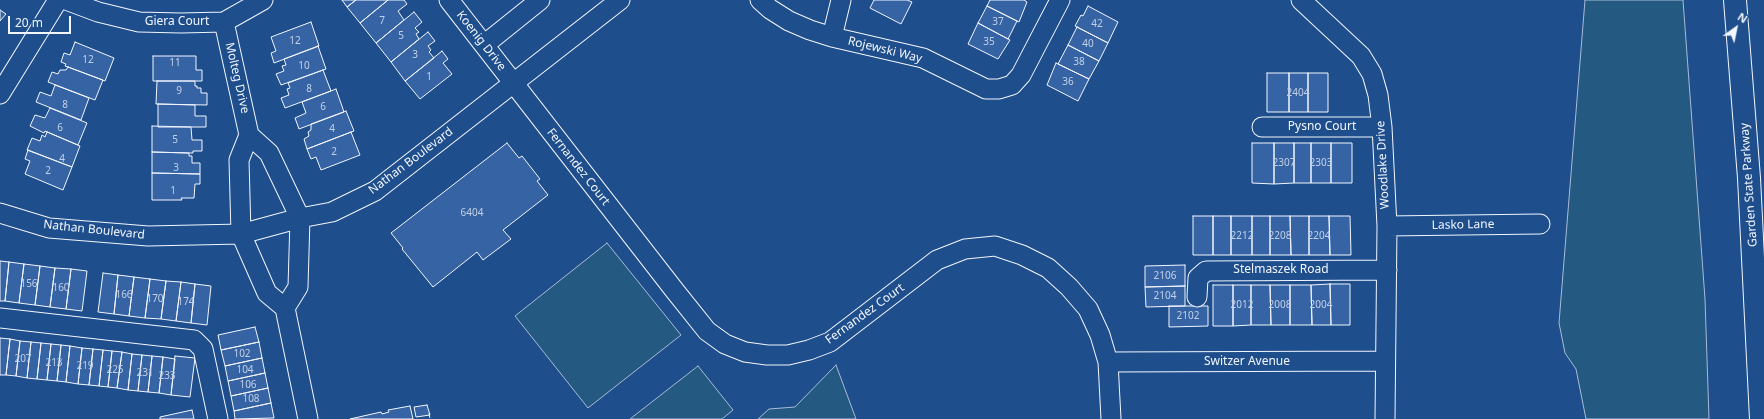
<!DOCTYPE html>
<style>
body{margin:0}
#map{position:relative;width:1764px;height:419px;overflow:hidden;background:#1f4e8c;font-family:"Noto Sans",sans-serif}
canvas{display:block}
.north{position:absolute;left:1716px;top:8px;width:40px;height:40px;-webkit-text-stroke:3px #1f4e8c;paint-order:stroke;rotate:33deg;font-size:11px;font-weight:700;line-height:16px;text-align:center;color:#f2f6ff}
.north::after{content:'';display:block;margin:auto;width:14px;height:18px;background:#f2f6ff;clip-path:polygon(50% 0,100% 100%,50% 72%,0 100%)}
.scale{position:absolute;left:8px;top:16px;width:63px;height:18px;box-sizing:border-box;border:2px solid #f2f6ff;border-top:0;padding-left:5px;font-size:12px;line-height:14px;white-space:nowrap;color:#f2f6ff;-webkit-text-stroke:3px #1f4e8c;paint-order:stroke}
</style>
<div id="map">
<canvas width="1764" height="419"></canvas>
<div class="north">N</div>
<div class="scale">20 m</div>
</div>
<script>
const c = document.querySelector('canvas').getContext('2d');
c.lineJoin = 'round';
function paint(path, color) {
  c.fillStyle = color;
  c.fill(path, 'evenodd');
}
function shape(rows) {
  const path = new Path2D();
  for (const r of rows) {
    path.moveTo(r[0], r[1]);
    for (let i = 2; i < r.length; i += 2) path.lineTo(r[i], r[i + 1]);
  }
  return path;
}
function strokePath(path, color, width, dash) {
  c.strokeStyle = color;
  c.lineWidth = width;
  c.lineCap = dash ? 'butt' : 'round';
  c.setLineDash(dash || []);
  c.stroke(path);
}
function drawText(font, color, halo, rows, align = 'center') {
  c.font = font + ' "Noto Sans",sans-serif';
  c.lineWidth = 3;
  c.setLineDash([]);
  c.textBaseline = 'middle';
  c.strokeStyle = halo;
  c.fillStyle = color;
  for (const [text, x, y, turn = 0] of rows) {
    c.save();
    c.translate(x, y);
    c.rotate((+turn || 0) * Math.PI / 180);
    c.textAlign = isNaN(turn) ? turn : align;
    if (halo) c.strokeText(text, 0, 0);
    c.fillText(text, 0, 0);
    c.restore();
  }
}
const green = shape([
 [1585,0,1683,0,1705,299,1709,419,1586,419,1576,369,1565,353,1559,323,1585,0],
 [607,243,681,335,588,408,515,316,607,243],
 [836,365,856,419,758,419,769,409,795,407,836,365],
 [698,366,733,410,722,419,630,419,698,366]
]);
paint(green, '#245a82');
strokePath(green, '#a8bbd7', 1);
const building = shape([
 [342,0,356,0,347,7,342,0],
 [356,0,388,0,360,23,347,7,356,0],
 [388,0,404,0,407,4,398,11,404,20,376,43,360,23,388,0],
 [874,0,907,0,912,2,901,24,870,8,874,0],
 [990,0,1024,0,1027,2,1019,22,987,6,990,0],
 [987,6,1017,21,1008,39,978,23,987,6],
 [1088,6,1118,22,1108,43,1075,26,1081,15,1083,16,1088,6],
 [0,10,6,14,0,21,0,10],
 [414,12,422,22,415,28,419,32,416,34,419,39,391,62,376,43,414,12],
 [311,22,319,46,274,63,271,53,276,51,271,37,311,22],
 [978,23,1010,40,998,59,968,44,978,23],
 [1077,27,1108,43,1099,61,1068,45,1077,27],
 [428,32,435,41,428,46,431,50,429,52,434,58,405,81,391,62,428,32],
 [75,42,114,58,105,81,68,67,65,66,66,64,61,62,64,53,70,55,75,42],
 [1068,45,1099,61,1089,79,1058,64,1068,45],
 [318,46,326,69,281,85,276,74,284,71,282,66,286,65,284,59,318,46],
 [442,51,448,59,443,63,452,74,420,99,405,81,442,51],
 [153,56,196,56,196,70,202,70,202,81,153,81,153,56],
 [1056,63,1089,79,1078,101,1047,85,1056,63],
 [68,67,103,80,95,100,48,82,52,72,58,74,60,70,66,70,68,67],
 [323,70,331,91,285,108,281,98,289,95,287,89,290,88,288,83,323,70],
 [1267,73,1289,73,1289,112,1267,112,1267,73],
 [1289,73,1308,73,1308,112,1289,112,1289,73],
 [1308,73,1328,73,1328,112,1308,112,1308,73],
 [157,81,195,81,195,86,197,86,197,88,201,88,201,93,207,93,207,105,156,104,157,81],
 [55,85,89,98,81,120,36,102,40,92,51,96,55,85],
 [336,89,344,112,299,129,295,118,306,113,302,102,336,89],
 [158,104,195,105,195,116,206,116,206,127,158,127,158,104],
 [50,108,87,123,78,145,45,131,44,133,30,126,35,115,45,118,50,108],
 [346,111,354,131,307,149,304,139,309,136,308,132,311,130,311,124,346,111],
 [152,126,191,127,192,140,202,140,202,151,193,151,193,153,189,153,152,152,152,126],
 [47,132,80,146,72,167,27,150,32,138,40,141,42,135,45,137,47,132],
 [351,132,360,155,321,170,316,157,311,159,307,149,351,132],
 [507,143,519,158,522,156,540,179,537,181,548,195,503,230,511,239,483,260,477,252,433,287,402,249,403,248,391,233,507,143],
 [1252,143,1274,143,1274,184,1252,183,1252,143],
 [1274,143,1294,143,1294,183,1274,184,1274,143],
 [1294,143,1311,143,1311,183,1294,183,1294,143],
 [1311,143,1331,143,1331,183,1311,183,1311,143],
 [1331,143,1352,143,1352,183,1331,183,1331,143],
 [28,150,72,167,63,190,25,174,30,161,25,159,28,150],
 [152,152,189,153,189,156,192,156,192,163,200,163,200,174,152,173,152,152],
 [152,173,200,174,200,184,195,184,194,198,181,198,182,200,152,200,152,173],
 [1193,216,1213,216,1213,255,1193,255,1193,216],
 [1213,216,1231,216,1231,255,1213,255,1213,216],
 [1231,216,1252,216,1252,255,1231,255,1231,216],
 [1252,216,1270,216,1270,255,1252,255,1252,216],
 [1270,216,1290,216,1291,255,1270,255,1270,216],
 [1290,216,1309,216,1309,255,1291,255,1290,216],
 [1309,216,1329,216,1330,255,1309,255,1309,216],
 [1329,216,1350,216,1351,255,1330,255,1329,216],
 [0,261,9,262,5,301,0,301,0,261],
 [9,262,24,264,19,303,5,301,9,262],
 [24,264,40,266,35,305,19,303,24,264],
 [1185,265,1185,286,1145,287,1145,266,1185,265],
 [40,266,55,268,50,307,35,305,40,266],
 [55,268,71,269,66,309,50,307,55,268],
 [71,269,87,271,82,311,66,309,71,269],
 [103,273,118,275,114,314,98,312,103,273],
 [118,275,134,277,129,316,114,314,118,275],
 [134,277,150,279,145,318,129,316,134,277],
 [150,279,166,281,161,319,145,318,150,279],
 [166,281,181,282,176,321,161,319,166,281],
 [181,282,195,284,191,323,176,321,181,282],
 [195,284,211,286,207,325,191,323,195,284],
 [1330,284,1350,284,1350,325,1331,325,1330,284],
 [1330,284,1331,325,1312,325,1311,285,1330,284],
 [1213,285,1233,285,1233,326,1213,326,1213,285],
 [1233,285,1251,285,1251,325,1233,326,1233,285],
 [1251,285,1270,285,1271,325,1251,325,1251,285],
 [1270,285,1290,285,1290,325,1271,325,1270,285],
 [1290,285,1311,285,1312,325,1290,325,1290,285],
 [1185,286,1185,306,1146,307,1145,287,1185,286],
 [1169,306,1208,306,1208,326,1169,327,1169,306],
 [255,327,259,342,221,350,218,335,255,327],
 [0,338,10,339,6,375,0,375,0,338],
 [10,339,20,341,16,376,6,375,10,339],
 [20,341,31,342,27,378,16,376,20,341],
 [31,342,41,343,37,379,27,378,31,342],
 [259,342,262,358,225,366,221,350,259,342],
 [41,343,51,344,47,380,37,379,41,343],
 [51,344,61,345,57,381,47,380,51,344],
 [61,345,70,346,66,382,57,381,61,345],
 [70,346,82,348,78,384,66,382,70,346],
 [82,348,93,349,89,385,78,384,82,348],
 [93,349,103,350,99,386,89,385,93,349],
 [103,350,112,351,108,387,99,386,103,350],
 [112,351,122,352,117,388,108,387,112,351],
 [122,352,132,354,128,390,117,388,122,352],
 [132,354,142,355,138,391,128,390,132,354],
 [142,355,152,356,148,392,138,391,142,355],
 [152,356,163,357,159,393,148,392,152,356],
 [175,356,195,358,190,397,171,395,175,356],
 [163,357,175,359,171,395,159,393,163,357],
 [262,358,265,373,228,381,225,366,262,358],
 [265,373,268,388,231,396,228,381,265,373],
 [268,388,271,403,234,411,231,396,268,388],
 [271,403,274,418,235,419,234,411,271,403],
 [427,405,430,415,416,417,414,407,427,405],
 [410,406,413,419,350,419,381,412,382,414,389,412,388,410,410,406],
 [192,410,194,419,160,419,160,417,192,410]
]);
paint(building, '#3563a3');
strokePath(building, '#f2f6ff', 1);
const minor = shape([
 [66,0,98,12,139,22,181,23,224,22,263,0],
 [449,0,675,291,707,331,725,344,745,352,767,355,788,355,809,350,830,342,937,260,965,249,995,246,1022,255,1048,268,1069,287,1088,309,1100,335,1108,362,1111,419],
 [760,0,770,9,789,21,810,30,832,37,923,58,986,89,999,89,1012,85,1021,75,1060,0],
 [1301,0,1361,56,1372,74,1378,95,1382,127,1387,226,1385,419],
 [224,22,249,135],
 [832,37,841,0],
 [484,45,540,0],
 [0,94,58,0],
 [1262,127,1382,127],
 [249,135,269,153,300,218,298,287,285,308,267,293,241,234,239,160,249,135],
 [0,213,49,228,148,236,241,234,300,218,332,212,375,191,620,0],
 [1387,226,1540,224],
 [1197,297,1198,278,1206,271,1387,270],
 [285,308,308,419],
 [0,318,194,340,203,349,218,419],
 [1108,362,1385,361]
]);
const motorway = shape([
 [1735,0,1749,178,1761,419]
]);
strokePath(minor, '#f2f6ff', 21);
strokePath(motorway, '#f2f6ff', 24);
strokePath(minor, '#1f4e8c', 19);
strokePath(motorway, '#1f4e8c', 22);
strokePath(shape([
 [429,413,430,419]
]), '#f2f6ff', 1, [5, 2]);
drawText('10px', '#c3d1e8', null, [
 ["7",382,21],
 ["37",998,22],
 ["42",1097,24],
 ["5",401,36],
 ["12",295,41],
 ["35",989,42],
 ["40",1088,44],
 ["3",415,55],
 ["12",88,60],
 ["38",1079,62],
 ["11",175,63],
 ["10",304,66],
 ["1",429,77],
 ["36",1068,82],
 ["8",309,89],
 ["9",179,91],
 ["2404",1298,93],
 ["8",65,105],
 ["6",323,107],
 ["6",60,128],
 ["4",332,129],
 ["5",175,140],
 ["2",334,152],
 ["4",62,159],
 ["2307",1284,163],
 ["2303",1321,163],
 ["3",176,168],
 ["2",48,171],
 ["1",173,191],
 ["6404",472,213],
 ["2212",1242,236],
 ["2208",1280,236],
 ["2204",1319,236],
 ["2106",1165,276],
 ["156",29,284],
 ["160",61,288],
 ["166",124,295],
 ["2104",1165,296],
 ["170",155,299],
 ["174",186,302],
 ["2012",1242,305],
 ["2008",1280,305],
 ["2004",1321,305],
 ["2102",1188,316],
 ["102",242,354],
 ["207",23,359],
 ["213",54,363],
 ["219",85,366],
 ["225",115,370],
 ["104",245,370],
 ["231",145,373],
 ["233",167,376],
 ["106",248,385],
 ["108",251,399]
]);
drawText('12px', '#f2f6ff', '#1f4e8c', [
 ["Giera Court",177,22],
 ["Koenig Drive",481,41,52],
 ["Rojewski Way",885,50,14],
 ["Molteg Drive",237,78,77],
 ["Pysno Court",1322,127],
 ["Nathan Boulevard",411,161,-37],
 ["Woodlake Drive",1383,165,-93],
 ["Fernandez Court",578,167,52],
 ["Garden State Parkway",1749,185,-94],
 ["Lasko Lane",1463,225,-1],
 ["Nathan Boulevard",94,230,6],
 ["Stelmaszek Road",1281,270],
 ["Fernandez Court",865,314,-36],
 ["Switzer Avenue",1247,362]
]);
</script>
